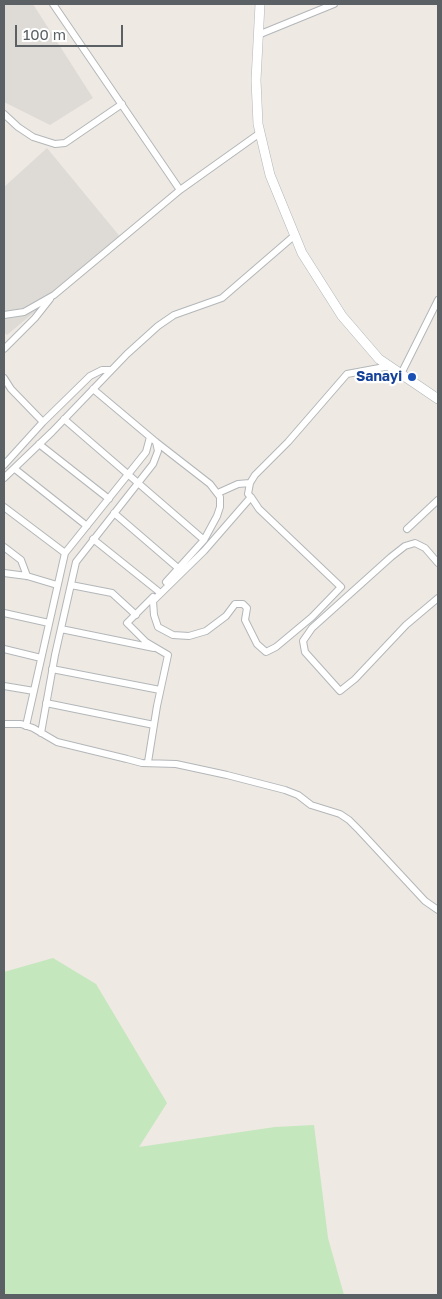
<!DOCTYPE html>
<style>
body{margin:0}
#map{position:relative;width:442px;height:1299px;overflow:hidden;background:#eee9e2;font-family:"Golos Text",sans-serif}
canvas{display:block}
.frame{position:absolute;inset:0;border:5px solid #5a6064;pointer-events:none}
.scale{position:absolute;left:15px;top:25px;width:108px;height:22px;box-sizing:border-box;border:2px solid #5a6064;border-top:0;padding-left:6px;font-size:15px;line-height:18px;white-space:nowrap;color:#5a6064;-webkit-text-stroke:4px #fff;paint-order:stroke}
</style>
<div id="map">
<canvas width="442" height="1299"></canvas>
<div class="frame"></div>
<div class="scale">100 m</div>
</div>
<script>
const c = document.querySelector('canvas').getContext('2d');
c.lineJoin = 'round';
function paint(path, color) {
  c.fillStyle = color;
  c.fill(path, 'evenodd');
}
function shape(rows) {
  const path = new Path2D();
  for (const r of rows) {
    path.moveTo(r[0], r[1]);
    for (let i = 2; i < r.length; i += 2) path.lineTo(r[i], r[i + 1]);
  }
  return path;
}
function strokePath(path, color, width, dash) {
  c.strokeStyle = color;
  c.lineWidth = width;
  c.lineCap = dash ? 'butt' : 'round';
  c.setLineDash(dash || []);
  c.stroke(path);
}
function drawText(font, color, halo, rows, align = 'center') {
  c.font = font + ' "Golos Text",sans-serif';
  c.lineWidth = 4.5;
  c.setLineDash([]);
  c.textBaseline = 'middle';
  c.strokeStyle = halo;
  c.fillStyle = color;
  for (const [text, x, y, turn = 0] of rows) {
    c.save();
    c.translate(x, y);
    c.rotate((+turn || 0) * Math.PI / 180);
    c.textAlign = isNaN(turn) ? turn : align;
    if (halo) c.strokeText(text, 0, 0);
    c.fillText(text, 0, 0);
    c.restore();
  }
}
paint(shape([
 [4,4,33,4,93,98,50,125,4,102],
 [47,148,122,239,7,335,4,333,4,187]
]), '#dedbd7');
paint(shape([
 [53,958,96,984,167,1103,139,1147,275,1127,314,1125,328,1238,344,1295,4,1295,4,972]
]), '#c4e7bd');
const minor = shape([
 [53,4,180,190],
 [258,35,334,4],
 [4,114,18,127,33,137,55,144,65,143,122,104],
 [4,315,24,312,54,295,180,190,260,133],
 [4,349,35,318,50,299],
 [401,374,438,300],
 [4,378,11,389,43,422],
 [93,389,156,442,210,484,220,497,220,507,217,516,204,540,166,582],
 [64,419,204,540],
 [39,444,109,499],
 [4,465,43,422,90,376,102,370,111,370],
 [15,469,87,526],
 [4,478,52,432,127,354,158,326,174,315,222,298,295,235],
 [218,493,238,484,250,483],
 [251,497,204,551,153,601,154,615,158,627,173,635,189,636,206,631,226,616,235,604,243,604,247,608,245,620,257,644,266,652,276,647,312,617,341,587,259,509,251,497,248,494,250,483,255,475,288,442,347,374,390,366],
 [4,507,65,553],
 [114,513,178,568],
 [407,529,438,500],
 [93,539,158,591],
 [4,547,21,560,27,576],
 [438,563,425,548,415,543,405,546,391,557,312,628,303,641,305,652,340,691,355,679,406,625,438,598],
 [4,573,27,576,57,585],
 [71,585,112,593,136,615],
 [4,613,49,623],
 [61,629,154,648],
 [4,649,41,658],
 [52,669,160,690],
 [4,686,34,691],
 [46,703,154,725],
 [4,724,21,724,33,728,57,742,127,759,142,763,176,764,227,775,285,790,298,795,311,805,340,814,349,820,359,830,425,901,438,910],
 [26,726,65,553,146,452,150,437],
 [41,733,55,655,76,562,153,464,158,451,156,442],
 [148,762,157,706,168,655,146,642,127,623,153,597]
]);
const secondary = shape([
 [260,4,256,80,258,124,270,175,302,253,342,316,379,359,438,399]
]);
strokePath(minor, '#b3b7ba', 8);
strokePath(secondary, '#b1b7bb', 10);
strokePath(minor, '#fff', 6);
strokePath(secondary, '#fff', 9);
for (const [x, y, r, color] of [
 [412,377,5,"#1a4fb4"]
]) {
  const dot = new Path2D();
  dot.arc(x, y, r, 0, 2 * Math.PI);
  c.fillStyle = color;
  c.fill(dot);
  strokePath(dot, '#fff', 2);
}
drawText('bold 14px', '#164399', '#fff', [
 ["Sanayi",402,377]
], 'right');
</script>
